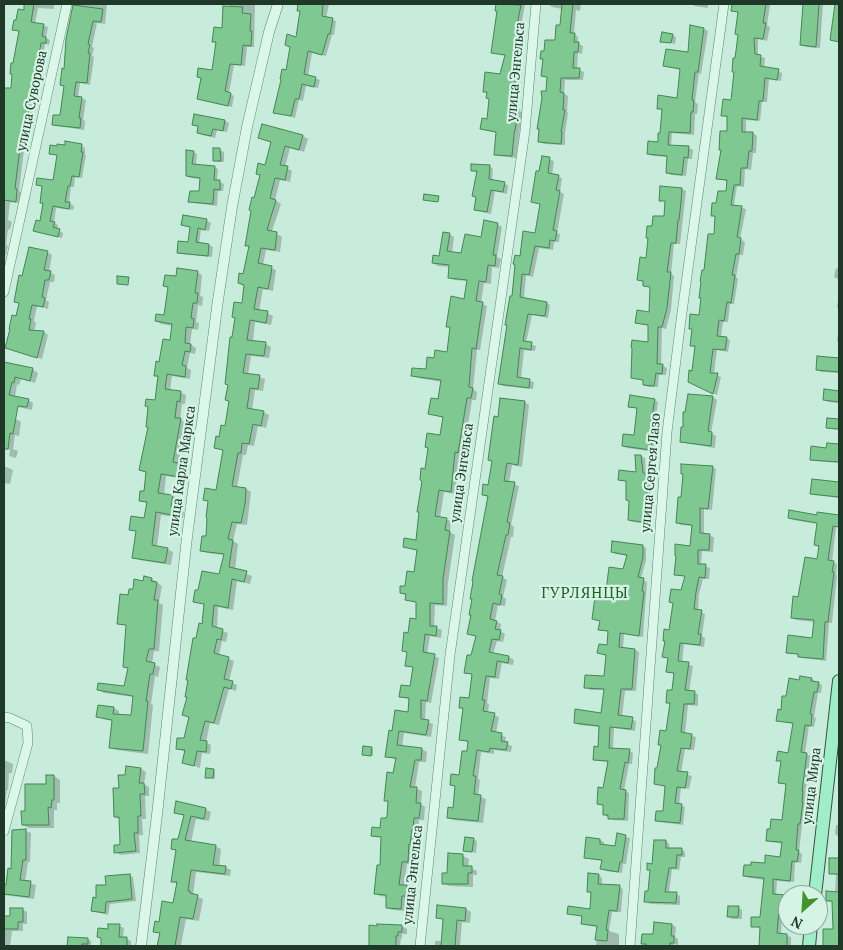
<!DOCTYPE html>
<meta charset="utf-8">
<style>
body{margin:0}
#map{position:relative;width:843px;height:950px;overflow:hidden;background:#c7ecdb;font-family:"PT Serif",serif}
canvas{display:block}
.frame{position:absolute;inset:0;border:5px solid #203828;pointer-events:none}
.north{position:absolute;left:778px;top:885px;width:50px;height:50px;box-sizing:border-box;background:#d6f4e6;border:1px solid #8da99a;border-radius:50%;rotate:206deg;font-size:14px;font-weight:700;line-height:20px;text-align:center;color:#203828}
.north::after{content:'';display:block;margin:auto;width:18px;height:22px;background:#419330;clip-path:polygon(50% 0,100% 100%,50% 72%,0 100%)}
</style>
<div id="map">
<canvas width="843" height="950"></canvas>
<div class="frame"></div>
<div class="north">N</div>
</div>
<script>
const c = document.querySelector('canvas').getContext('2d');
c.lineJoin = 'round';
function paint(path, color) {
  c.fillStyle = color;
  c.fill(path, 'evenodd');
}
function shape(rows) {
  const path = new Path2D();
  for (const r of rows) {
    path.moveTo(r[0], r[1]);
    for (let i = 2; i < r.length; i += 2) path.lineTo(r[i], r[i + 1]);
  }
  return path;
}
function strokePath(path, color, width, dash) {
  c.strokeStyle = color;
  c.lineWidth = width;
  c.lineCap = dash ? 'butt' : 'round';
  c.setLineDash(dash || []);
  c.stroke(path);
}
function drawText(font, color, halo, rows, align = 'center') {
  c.font = font + ' "PT Serif",serif';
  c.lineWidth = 4.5;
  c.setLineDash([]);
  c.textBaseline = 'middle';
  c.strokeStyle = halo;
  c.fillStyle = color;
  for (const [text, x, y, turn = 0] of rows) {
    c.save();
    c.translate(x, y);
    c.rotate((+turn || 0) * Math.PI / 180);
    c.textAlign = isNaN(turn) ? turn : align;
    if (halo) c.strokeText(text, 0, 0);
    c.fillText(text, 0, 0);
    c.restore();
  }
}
paint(shape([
 [26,4,54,4,54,9,38,8,35,23,48,27,46,38,50,40,49,45,45,44,38,85,36,85,35,102,33,102,31,125,28,142,25,142,19,191,21,192,20,203,10,202,8,220,12,222,10,230,8,229,6,245,8,246,4,263,4,135,6,122,4,122,4,89,12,89,14,65,20,32,14,29,25,11],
 [75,4,107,4,105,24,97,23,92,47,94,48,92,56,94,57,90,85,80,83,78,97,86,100,83,120,85,121,84,130,57,126,53,124,61,117,65,87,61,84,65,70,67,39],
 [230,4,255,4,254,47,247,47,245,66,234,65,229,93,234,96,232,107,198,99,202,79,198,76,213,72,217,44,214,41,223,29],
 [299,4,329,4,326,18,336,21,334,35,332,35,326,56,312,53,308,76,320,80,318,88,306,86,303,101,299,100,295,118,275,112,287,72,291,47,286,45,297,38,301,12,298,10],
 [498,4,525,4,521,27,526,29,519,70,522,72,516,110,522,112,516,158,499,156,495,154,497,133,481,129,488,120,491,99,488,93,484,91,501,76,506,56,492,52],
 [548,4,581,4,580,11,576,10,574,34,578,37,578,43,583,46,582,54,578,53,577,69,584,72,583,80,565,80,564,94,568,96,567,112,568,113,565,134,565,145,544,144,540,141,543,98,547,93,549,78,542,75,544,60,542,58,556,42,561,26,562,9,552,7],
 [691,4,708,4,708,8,695,6],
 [733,4,767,4,770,5,767,25,770,27,767,41,758,39,758,56,765,58,764,68,782,73,781,81,769,79,767,102,762,102,760,121,746,120,746,133,753,133,757,136,756,153,753,153,751,170,745,169,744,187,737,186,734,206,746,209,740,239,745,242,743,255,740,255,736,277,738,279,734,304,730,304,728,322,723,322,721,337,730,340,728,352,717,350,714,374,721,377,717,395,693,384,696,348,691,345,694,330,691,328,700,316,705,271,715,236,716,217,713,215,717,205,727,193,728,182,717,178,728,132,728,118,723,115,732,101,739,35,739,13,732,11],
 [804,4,823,4,820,48,806,47,802,45],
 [836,4,839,4,839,42,832,40],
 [704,29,708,31,701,74,699,73,695,102,698,104,697,114,695,114,694,135,672,133,671,146,689,148,693,150,692,159,688,159,686,176,671,175,667,172,669,157,653,156,649,154,659,143,661,134,663,111,658,108,678,99,681,70,665,65,689,54],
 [672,35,676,37,675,44,662,41],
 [195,115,225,121,229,123,227,132,217,130,215,138,202,135,198,133,199,127,193,124],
 [303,136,308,139,304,152,290,148,285,167,292,171,290,182,280,180,275,200,281,204,272,231,282,237,280,252,266,250,263,265,276,270,273,291,263,289,259,311,267,313,273,316,271,325,255,322,253,342,266,344,271,347,269,358,251,356,248,375,259,377,265,379,263,391,255,390,252,410,263,412,269,415,266,428,258,426,254,446,248,445,246,455,243,455,237,488,246,489,251,492,247,525,237,524,233,541,238,544,235,570,252,576,250,584,237,581,233,610,218,607,217,629,228,633,226,642,222,641,219,655,234,661,229,681,237,685,236,691,229,689,219,725,210,723,206,742,211,745,210,754,202,753,200,768,183,762,186,752,177,749,185,740,190,718,184,715,188,697,197,640,203,625,205,605,194,601,198,591,220,576,225,555,207,553,201,550,207,538,209,502,204,499,217,492,224,451,215,448,226,427,243,304,244,286,239,283,244,275,250,247,246,245,255,199,266,166,272,143,259,138],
 [81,145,85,148,85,155,86,155,82,178,75,177,74,187,71,187,69,203,74,206,73,210,56,208,54,223,58,225,57,230,63,233,62,238,39,232,44,204,41,202,43,187,38,184,54,181,58,156,50,153],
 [220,150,224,152,224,162,218,162,214,160],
 [193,152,197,154,196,165,214,167,218,169,217,181,224,184,223,191,218,191,217,206,194,203,190,201,200,193,201,179,191,178,187,176],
 [543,157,554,161,552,175,562,178,560,192,564,194,557,233,560,234,559,242,554,242,553,250,539,248,533,277,526,275,524,299,546,303,550,305,548,318,532,315,526,343,536,346,535,351,524,350,521,379,534,382,533,389,503,386,499,383,521,257,536,235,541,205,532,201],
 [489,166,493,169,492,181,508,185,507,194,495,191,491,214,475,210,478,173,472,170],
 [682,189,686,191,680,244,674,244,671,274,674,276,671,310,666,329,662,328,661,365,667,368,666,375,659,375,658,387,648,387,644,384,644,381,633,378,649,343,650,326,636,323,650,313,652,288,644,285,644,282,638,280,647,259,653,227,665,217,666,202,660,200],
 [184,217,207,221,211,223,209,231,201,230,199,244,209,245,213,247,212,257,182,254,178,252,189,243,191,228,182,225],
 [497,224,502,227,497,257,501,259,499,268,492,267,491,284,484,283,481,303,487,306,480,350,477,350,473,389,477,392,476,400,472,400,463,455,460,454,455,494,444,492,440,518,451,521,450,532,455,535,448,583,447,606,435,605,434,627,442,630,441,638,430,636,427,654,439,658,431,703,426,702,425,721,433,724,431,737,404,733,402,747,422,749,427,752,426,762,419,762,415,788,422,791,421,804,425,807,424,820,419,820,418,831,416,831,415,846,413,846,413,864,407,864,404,886,411,889,411,898,406,898,405,911,392,910,387,907,388,897,380,896,375,893,382,866,382,838,372,835,381,829,388,816,389,802,386,800,394,774,397,760,387,757,394,732,409,713,410,700,400,696,411,688,414,668,406,665,408,653,403,650,409,634,417,620,418,603,407,600,407,596,401,593,415,573,418,551,404,547,417,541,426,470,441,436,444,418,429,413,440,401,442,382,418,378,413,375,427,371,435,359,448,353,451,328,448,326,465,300,468,281,454,280,449,277,450,267,438,266,433,263,440,257,449,234,454,237,452,253,462,254],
 [47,252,52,255,49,272,55,275,54,282,50,282,46,300,49,302,48,309,37,306,34,321,36,323,34,332,44,332,48,335,42,359,11,350,23,277],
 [836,268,839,269,839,280,834,277],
 [197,272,202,275,200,296,203,297,202,306,198,305,196,322,199,323,198,330,192,329,190,344,196,348,195,354,190,353,187,368,191,370,190,379,172,376,170,391,180,392,186,395,185,404,182,404,180,419,186,423,178,465,187,468,185,479,166,476,164,495,172,496,178,499,176,509,184,512,183,518,161,515,157,547,167,549,173,552,171,565,139,560,134,557,137,532,130,529,145,520,148,504,140,500,145,493,147,473,140,470,156,402,159,377,156,375,171,342,173,326,161,324,156,321,165,317,169,288,165,285,177,277],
 [839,294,839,309,837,307],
 [838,333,839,333,839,342,837,341],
 [818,358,839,360,839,373,821,372,817,369],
 [4,363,32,369,38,373,35,383,21,379,19,385,17,384,15,397,28,400,33,403,32,410,4,404],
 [839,379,839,403,828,402,824,399,838,392],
 [689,395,713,397,717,400,711,433,716,436,715,448,685,443,681,441,685,429],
 [654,400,658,402,655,424,658,426,655,452,627,448,623,446,635,437,638,409,629,406],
 [524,402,529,405,522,467,512,465,509,483,519,486,511,525,514,527,513,537,511,537,502,577,507,580,503,597,506,599,505,606,498,605,495,621,501,624,500,631,505,634,503,642,497,641,493,654,509,657,514,660,513,665,502,663,499,679,490,678,487,703,489,704,488,713,499,717,496,733,506,737,505,743,512,746,511,752,494,750,494,754,481,752,478,779,480,780,478,796,486,799,483,823,453,820,448,817,454,809,456,787,451,784,460,776,468,753,469,743,460,739,464,709,460,707,470,699,473,675,465,672,472,657,477,637,469,633,488,497,483,494,489,486,493,462,489,460,499,418],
 [4,417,16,419,21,422,19,436,15,435,13,449,18,451,16,458,9,456,10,450,4,449],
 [828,419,839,420,839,463,815,461,811,459,828,449,838,445,839,430,831,429,828,427],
 [641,456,645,458,646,475,652,477,649,511,653,513,652,524,633,522,629,520,631,501,628,482,619,480,638,474],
 [4,466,13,470,10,484,4,483],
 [712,467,716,469,712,510,704,509,704,535,714,537,713,552,702,551,701,565,710,568,709,579,703,579,699,594,698,611,705,614,702,636,705,638,704,647,684,644,682,663,693,666,689,692,698,694,698,706,688,705,685,734,696,737,694,750,685,749,681,773,692,776,689,789,681,788,679,805,685,807,683,825,660,822,656,820,664,813,666,787,655,784,662,746,660,744,667,732,671,704,667,702,673,691,675,674,668,672,669,659,664,656,666,641,686,577,675,574,691,547,693,526,681,525,677,522,682,499,684,475,682,473],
 [813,480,839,483,839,498,815,495,811,493],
 [818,513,839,517,839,528,836,527,832,562,837,564,836,574,837,576,832,623,829,623,826,661,803,658,799,655,787,652,814,639,815,622,796,620,792,617,799,598,818,561,820,548,815,545,818,524,793,520,789,518,818,516],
 [642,546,646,548,646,560,641,579,647,582,643,637,624,634,623,648,635,650,639,652,636,691,625,691,622,717,636,721,635,731,614,728,613,749,629,751,633,753,632,764,629,764,624,791,629,793,628,821,613,820,605,815,605,806,598,804,604,789,609,762,598,761,594,759,599,748,600,727,579,725,575,723,602,714,605,690,590,690,586,687,605,677,607,656,599,653,609,646,609,632,600,629,601,622,594,619,607,592,624,571,628,556,616,554,612,552],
 [152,579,162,586,159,603,163,605,159,651,154,651,152,664,160,667,158,677,155,676,151,704,153,705,148,754,116,750,111,747,113,721,103,719,98,716,99,706,114,708,119,711,119,715,132,717,134,697,104,693,99,690,125,687,129,669,124,667,127,626,119,623,129,597,144,582],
 [812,679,822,685,821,693,818,693,814,717,816,718,814,727,809,726,805,754,811,756,805,793,807,794,805,805,807,806,804,826,802,825,799,852,802,854,801,863,795,862,794,882,777,881,776,896,788,896,788,911,782,911,781,935,791,937,791,946,760,946,761,928,752,926,761,919,765,880,749,878,745,876,781,858,783,844,771,842,767,840,783,821,787,785,779,782,782,762,778,760,790,754,794,724,781,722,777,720,787,697,800,681],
 [364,748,373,749,373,756,363,755],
 [4,760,13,764,12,773,9,773,8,790,7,790,4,812],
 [127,767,141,769,146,772,144,784,149,787,149,796,145,796,146,819,142,819,143,835,139,835,140,853,120,855,116,852,120,846,121,820,115,817,120,789,126,776],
 [214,770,215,771,215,779,206,777],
 [54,776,60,780,60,803,57,803,57,810,54,810,54,828,29,828,23,825,26,812],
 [205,809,211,812,209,821,196,819,191,842,215,846,221,849,219,867,225,867,231,870,230,876,196,872,193,895,203,899,199,921,186,919,181,945,183,946,158,946,161,935,154,931,174,904,178,884,172,881,177,851,172,848,179,841,185,816,175,812],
 [836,825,839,825,839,837,835,834],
 [26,831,31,833,30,862,28,862,25,882,36,885,34,899,4,895,4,886,7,886],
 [618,835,630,838,626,864,623,864,622,873,606,871,602,869,603,861,589,859,585,857,600,840,604,842,603,846,616,848],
 [473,839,477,841,476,853,464,850],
 [666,841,669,844,670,850,681,849,685,852,685,857,681,857,679,870,672,869,669,893,676,894,680,896,680,905,650,904,646,901,649,893,651,871,648,869,654,865],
 [449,855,463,856,469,859,468,867,477,871,477,875,473,875,473,887,449,886,443,883,448,874],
 [830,859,839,859,839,946,823,946,825,930,834,930,834,903,827,900,835,893,836,875,830,873],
 [129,875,133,877,136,901,110,904,108,915,92,911,97,899,107,887],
 [599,875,602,878,602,885,620,887,623,889,621,912,612,912,609,931,619,934,619,946,588,946,596,946,598,927,586,925,582,923,583,917,568,913,591,910,593,894,588,891],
 [739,908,742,910,742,919,732,919,728,916],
 [22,909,27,912,27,924,23,924,23,931,12,931,10,946,4,946,4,917,11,917],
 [466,909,471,912,470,923,462,922,460,945,464,946,435,946,435,941,442,941,444,920,437,917],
 [379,925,402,926,407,929,407,934,402,934,402,938,401,938,400,946,370,946,371,927,379,927],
 [672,925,676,927,675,937,678,939,678,945,674,944,674,946,644,946,643,935,654,936],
 [119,926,124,928,123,938,131,941,131,946,102,946,102,939,99,937],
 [69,939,87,939,91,941,91,946,69,946]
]), '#0003');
const building = shape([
 [24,4,34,4,31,22,44,24,42,36,46,37,46,43,41,43,34,84,32,84,31,101,29,100,28,122,24,141,21,140,15,188,17,189,16,202,4,200,4,88,11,88,12,74,10,74,11,63,13,63,19,31,12,30,14,20,16,20,18,9,24,10,24,4],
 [298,4,323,4,322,16,333,18,330,34,328,34,322,55,308,51,304,74,316,77,314,87,302,84,299,99,295,99,291,116,273,113,281,80,280,79,282,69,286,70,290,47,285,45,287,34,296,37,300,11,297,11,298,4],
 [496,4,521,5,517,25,523,26,516,67,519,68,515,81,512,108,519,109,514,135,512,156,494,155,496,132,480,129,482,118,487,119,489,99,486,98,487,92,483,92,485,72,500,74,505,55,491,53,497,11,495,11,496,4],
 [562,4,573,4,570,33,575,33,574,42,579,42,578,52,574,52,573,68,580,68,579,78,561,78,560,92,564,93,563,110,565,110,561,132,562,132,561,144,538,142,539,129,537,129,542,98,541,91,546,91,547,77,541,76,543,59,540,59,541,51,544,51,545,40,555,40,556,25,560,25,562,4],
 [732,4,766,4,763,23,766,23,763,39,754,38,755,54,761,55,760,66,779,69,777,80,765,78,763,101,759,101,757,120,742,118,742,132,753,132,752,151,749,151,747,168,741,168,740,185,734,185,731,205,742,206,737,237,741,238,739,254,736,254,732,275,735,275,731,303,727,302,724,321,719,320,717,336,727,337,725,350,713,349,710,373,718,373,713,394,688,382,689,370,692,371,695,346,690,346,692,329,689,329,690,314,699,315,701,298,699,298,701,282,700,281,702,270,704,270,708,234,714,234,715,216,711,216,712,203,716,203,718,191,726,191,727,180,716,179,721,150,719,150,720,131,727,131,727,116,721,116,723,99,731,100,734,72,732,72,733,58,735,58,738,35,735,34,738,12,731,11,732,4],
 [803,4,819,4,816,47,800,45,803,4],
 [835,4,839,4,839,42,830,40,835,4],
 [73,5,103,9,101,22,93,21,88,44,90,45,88,53,90,53,87,83,76,82,74,96,82,97,79,118,81,118,80,128,52,125,53,115,60,115,64,86,60,85,62,68,64,69,66,39,73,5],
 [223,6,243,7,242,13,251,14,250,31,252,31,251,46,243,45,241,65,230,64,225,91,231,93,228,106,197,99,201,78,197,77,198,68,212,70,216,42,212,42,214,27,222,28,223,6],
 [690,25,704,28,698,72,695,72,692,100,694,100,693,112,691,112,690,133,669,132,668,145,689,146,688,158,684,157,682,175,666,173,667,156,647,154,648,141,658,142,658,133,660,133,662,109,657,109,658,95,677,98,680,69,663,66,666,49,688,52,690,25],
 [662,32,673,34,671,43,660,42,662,32],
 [194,114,225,120,223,131,213,129,211,136,197,133,198,126,192,125,194,114],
 [262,124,303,135,299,150,285,146,280,165,288,166,285,180,275,178,270,198,276,200,267,230,277,232,275,250,261,248,258,263,272,266,271,274,268,289,258,287,254,309,268,311,266,323,250,320,247,340,266,342,264,356,246,354,243,373,260,375,258,389,250,388,247,408,264,411,261,426,253,424,249,444,242,443,241,453,238,453,232,486,246,488,245,504,241,523,232,522,228,539,233,540,229,567,247,571,244,582,232,579,228,608,214,605,212,626,223,629,221,640,217,639,214,653,229,657,224,679,233,681,231,689,224,687,214,723,205,721,200,740,207,741,206,752,197,751,194,766,182,763,185,750,176,749,177,738,184,738,189,717,182,715,187,697,185,697,188,680,186,680,193,638,196,638,199,623,202,624,204,604,193,602,195,590,198,590,202,571,219,574,224,554,200,551,202,536,206,536,207,518,206,517,208,501,203,500,205,488,216,490,223,450,214,448,216,436,219,437,221,425,225,426,229,401,225,400,228,385,225,384,230,337,232,337,235,318,232,317,234,302,242,303,244,285,238,283,239,273,243,274,249,246,245,246,251,211,249,210,252,197,254,198,260,175,256,174,258,163,265,165,271,142,258,138,262,124],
 [65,141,82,144,81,152,83,152,79,177,72,176,70,186,68,186,65,202,70,202,69,209,53,206,50,221,55,222,53,227,60,229,58,237,33,231,36,220,40,221,43,203,40,203,42,186,36,185,37,178,53,180,57,155,49,154,50,145,57,146,57,144,65,145,65,141],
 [213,148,220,148,221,161,213,161,213,148],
 [186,150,194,151,192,164,215,166,214,180,220,180,220,190,214,189,213,204,188,202,190,191,199,191,200,178,186,176,186,150],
 [542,156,550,157,548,173,559,175,556,190,560,191,553,230,557,231,555,241,550,240,549,248,535,246,529,275,522,274,520,297,547,302,545,316,528,314,523,341,532,342,531,350,520,348,517,377,530,379,529,388,498,384,507,325,505,325,510,296,512,296,515,265,513,264,515,255,520,256,523,231,535,233,540,204,531,202,536,171,539,171,542,156],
 [471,164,490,165,489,179,505,182,503,192,491,190,487,212,474,210,476,197,472,196,477,171,471,171,471,164],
 [660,186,682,188,681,202,679,220,678,220,676,243,671,243,667,272,671,272,667,308,662,327,658,327,657,364,663,364,662,374,656,373,654,386,643,385,643,380,631,378,632,348,631,347,632,340,648,342,648,325,635,323,637,310,649,312,650,287,643,286,643,281,637,280,640,257,646,258,648,238,646,238,647,226,652,226,653,216,664,216,665,201,659,201,660,186],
 [424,194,439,196,438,202,423,200,424,194],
 [183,215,207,219,205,230,198,228,196,242,209,244,208,256,177,253,178,241,188,242,190,227,181,225,183,215],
 [484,220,498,223,493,255,496,255,495,266,488,265,486,282,479,281,476,301,483,302,476,349,472,348,469,387,473,388,471,398,467,398,458,453,455,452,451,492,439,490,435,516,447,518,445,530,450,531,443,579,443,604,430,603,430,626,437,626,436,636,425,634,423,652,435,654,427,701,421,700,421,719,429,720,426,735,399,731,397,745,422,748,421,760,415,760,410,787,417,787,416,803,421,803,419,818,414,818,413,829,412,829,410,845,409,844,408,862,402,862,399,885,407,885,406,896,402,896,401,909,386,908,386,895,374,894,377,865,380,865,381,837,371,836,372,827,380,828,381,818,386,818,387,816,388,801,384,801,387,772,393,773,396,758,385,757,389,730,392,731,395,710,408,712,409,698,399,697,401,685,410,686,413,667,405,666,407,652,402,651,404,632,408,633,410,618,416,619,416,602,405,600,406,594,400,593,400,586,405,586,407,571,414,572,417,550,403,547,404,538,416,540,419,512,417,512,422,481,420,480,421,468,425,469,428,448,425,447,427,433,440,435,443,417,428,414,431,398,438,399,441,380,411,376,412,368,426,369,427,357,434,358,435,350,447,352,450,327,446,327,451,296,464,299,467,280,448,278,449,265,432,263,433,255,439,256,443,232,450,233,447,251,461,253,465,234,481,237,484,220],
 [29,247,48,251,44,270,51,271,49,280,45,280,42,297,45,298,43,307,32,305,29,319,31,319,29,330,44,331,37,358,5,348,10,329,9,329,12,315,16,316,19,303,14,302,19,275,22,276,29,247],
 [177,268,198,271,195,293,198,293,197,303,193,303,191,318,194,319,193,328,186,327,185,343,191,344,190,352,185,351,182,365,186,366,185,377,167,374,165,389,181,391,180,402,177,401,175,418,181,418,173,462,182,464,180,477,161,474,158,493,173,495,171,507,179,508,177,516,156,512,152,545,168,548,165,563,132,558,136,531,129,530,131,516,144,518,147,502,139,501,140,491,144,491,146,472,139,470,148,427,146,427,148,407,145,406,146,399,155,400,158,376,154,376,156,361,159,362,163,339,170,340,172,324,155,321,156,314,164,315,168,287,163,286,165,275,176,276,177,268],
 [117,276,129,277,128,285,117,284,117,276],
 [817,356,839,358,839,372,816,370,817,356],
 [4,362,33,368,30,381,15,377,14,383,12,382,9,395,29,399,27,407,18,406,13,434,10,433,8,449,4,449,4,362],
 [824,389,839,391,839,402,823,400,824,389],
 [688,394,713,396,708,431,712,432,711,446,680,442,681,427,683,427,683,412,685,412,688,394],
 [630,395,655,399,651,422,655,422,651,450,622,446,623,434,634,435,637,408,628,407,630,395],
 [500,398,525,401,518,465,507,463,504,481,515,482,507,522,510,523,508,535,506,535,497,575,503,576,499,594,502,595,500,605,493,603,490,619,497,621,495,629,501,630,499,640,492,639,489,652,509,656,508,663,497,661,495,677,486,676,482,700,485,700,483,711,495,713,491,731,502,733,501,741,508,742,506,750,490,748,489,752,477,750,473,776,476,776,474,794,481,795,478,821,447,818,448,807,453,808,455,786,450,785,451,774,459,775,462,751,467,751,468,741,459,740,463,708,459,708,460,697,469,698,472,674,464,673,467,655,471,655,476,636,467,634,471,615,469,615,472,599,470,599,473,582,472,581,488,496,482,495,483,484,488,485,492,461,488,460,494,416,498,417,500,398],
 [827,418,839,419,839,429,826,428,827,418],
 [827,443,839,444,839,462,810,460,811,446,826,448,827,443],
 [635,455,641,455,643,473,649,474,645,509,649,509,648,523,628,520,629,501,626,500,626,481,618,480,619,470,636,472,635,455],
 [681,464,713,466,708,509,700,508,700,533,710,534,709,550,698,550,698,564,706,564,705,578,699,577,696,592,694,609,702,610,698,634,701,634,700,645,680,643,678,661,689,662,685,690,695,691,694,704,684,704,681,732,692,734,690,749,681,748,677,771,688,772,685,788,677,787,675,803,682,804,680,823,655,821,656,811,663,811,665,786,654,784,655,768,657,768,661,745,658,745,660,730,666,731,670,703,666,703,667,690,672,690,674,673,666,672,668,658,662,657,665,641,663,641,664,629,669,630,673,603,669,602,671,589,681,590,685,576,674,575,676,556,675,556,675,544,690,546,692,525,676,523,678,497,681,497,683,474,681,474,681,464],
 [812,479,839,482,839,497,810,494,812,479],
 [789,510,817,515,817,512,839,515,839,527,833,526,828,560,834,561,832,572,834,572,828,622,825,622,823,659,798,657,798,654,786,653,788,635,812,638,814,620,791,618,793,596,798,597,805,557,817,559,819,546,814,545,817,523,788,518,789,510],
 [612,541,643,545,643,557,638,577,644,578,642,591,644,592,639,636,620,633,619,647,635,649,632,689,621,689,618,715,633,717,631,729,610,727,609,748,630,749,628,763,625,762,620,789,626,790,624,819,608,819,608,815,603,815,603,805,597,804,598,787,603,788,608,761,593,760,594,746,598,747,599,726,574,723,575,709,601,713,604,689,584,688,585,675,604,676,606,655,597,653,599,644,607,645,608,631,598,630,600,621,592,619,596,590,606,591,609,567,623,569,627,555,611,552,612,541],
 [144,576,152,578,151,581,157,582,154,600,158,600,154,649,149,649,146,661,155,663,153,674,150,674,146,701,148,701,143,751,109,748,112,720,96,717,98,705,114,707,113,714,131,715,133,696,97,690,98,683,124,686,128,668,123,667,126,625,117,624,120,594,128,595,129,589,133,589,134,579,143,581,144,576],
 [800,676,812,678,811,681,819,682,817,692,814,692,810,714,812,714,811,726,805,725,801,752,807,753,802,791,803,791,802,802,803,802,800,824,798,824,796,850,799,850,797,862,792,861,790,881,773,879,773,894,788,895,788,910,779,909,777,933,787,934,787,946,759,946,760,927,751,927,751,917,760,917,764,878,743,876,744,865,751,865,751,862,765,863,765,855,780,857,782,842,766,841,767,829,770,829,771,819,782,820,786,784,778,783,781,761,776,761,778,751,788,753,793,723,776,721,778,709,781,710,782,696,786,696,789,678,799,680,800,676],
 [363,746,372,747,371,756,362,755,363,746],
 [126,766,141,768,139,783,144,783,145,794,140,794,141,816,138,816,138,833,134,833,136,851,114,853,114,845,119,845,120,843,119,817,114,817,113,788,119,788,118,775,125,775,126,766],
 [206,768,214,769,213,778,205,778,206,768],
 [46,775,54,775,54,800,52,800,51,808,48,807,49,825,22,825,21,811,25,811,25,784,46,784,46,775],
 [176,801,206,808,204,819,191,816,185,840,216,845,213,865,226,866,225,874,191,870,188,891,190,891,190,893,198,895,193,919,180,917,175,946,157,946,160,933,153,932,155,921,159,922,162,901,173,903,177,882,171,882,176,850,171,849,172,839,178,839,184,815,174,813,176,801],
 [26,829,26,860,23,860,20,880,31,881,29,897,4,894,4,884,6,885,8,868,11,869,12,830,26,829],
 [617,833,626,835,622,862,620,862,618,872,600,869,602,860,584,858,586,837,600,839,600,844,615,846,617,833],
 [465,837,474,838,472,852,463,851,465,837],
 [654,840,666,840,666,848,682,848,682,855,677,855,676,868,669,868,665,892,677,892,676,903,644,902,645,891,648,891,650,870,647,870,647,863,652,864,654,840],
 [448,853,463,854,463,866,472,866,472,873,468,873,468,884,442,884,442,873,447,873,448,853],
 [829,858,839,858,839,874,829,874,829,858],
 [588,873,599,874,598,884,620,885,617,911,609,910,606,930,608,930,607,941,595,940,597,926,581,924,582,916,567,914,568,906,590,909,591,892,587,892,588,873],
 [130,874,132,899,106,902,105,913,91,911,93,897,96,898,96,885,106,885,105,876,130,874],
 [826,891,839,892,839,946,823,946,823,929,833,929,832,901,826,901,826,891],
 [437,905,466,908,465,921,457,920,455,946,441,946,443,919,436,918,437,905],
 [728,906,739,906,738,917,727,917,728,906],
 [10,908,23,908,23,922,18,922,18,929,4,929,4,916,10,916,10,908],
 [654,922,672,924,671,936,674,936,674,943,670,943,670,946,646,946,646,944,641,944,642,934,653,934,654,922],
 [108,924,120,924,119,937,127,937,127,946,101,946,101,938,97,937,98,928,108,929,108,924],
 [377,924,402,925,402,932,398,932,398,936,396,936,396,946,369,946,369,925,377,926,377,924],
 [68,937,88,938,88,944,82,944,82,946,67,946,68,937]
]);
paint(building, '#7fc891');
strokePath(building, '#448553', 1);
const minor = shape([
 [4,292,67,4],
 [4,717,10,718,27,726,28,743,4,831],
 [420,946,450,655,525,131,536,4],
 [630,946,667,432,681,320,724,4]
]);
const tertiary = shape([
 [141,946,157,815,187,537,218,300,232,207,247,127,269,32,278,4]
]);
const primary = shape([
 [815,895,839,681],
 [809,946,811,925]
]);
strokePath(minor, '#5d876c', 10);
strokePath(tertiary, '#5d876c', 11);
strokePath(primary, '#31553c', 14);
strokePath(minor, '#daf7ea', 9);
strokePath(tertiary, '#daf7ea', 10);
strokePath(primary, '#a1edc9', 12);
drawText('14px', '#203828', '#d6f4e6', [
 ["улица Энгельса",516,72,-85],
 ["улица Суворова",32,101,-78],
 ["улица Карла Маркса",182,471,-82],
 ["улица Энгельса",462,473,-82],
 ["улица Сергея Лазо",651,473,-85],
 ["улица Мира",812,786,-83],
 ["улица Энгельса",413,875,-84]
]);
c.letterSpacing = '1px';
drawText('15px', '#226225', '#d6f4e6', [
 ["ГУРЛЯНЦЫ",585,594]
]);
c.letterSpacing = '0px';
</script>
